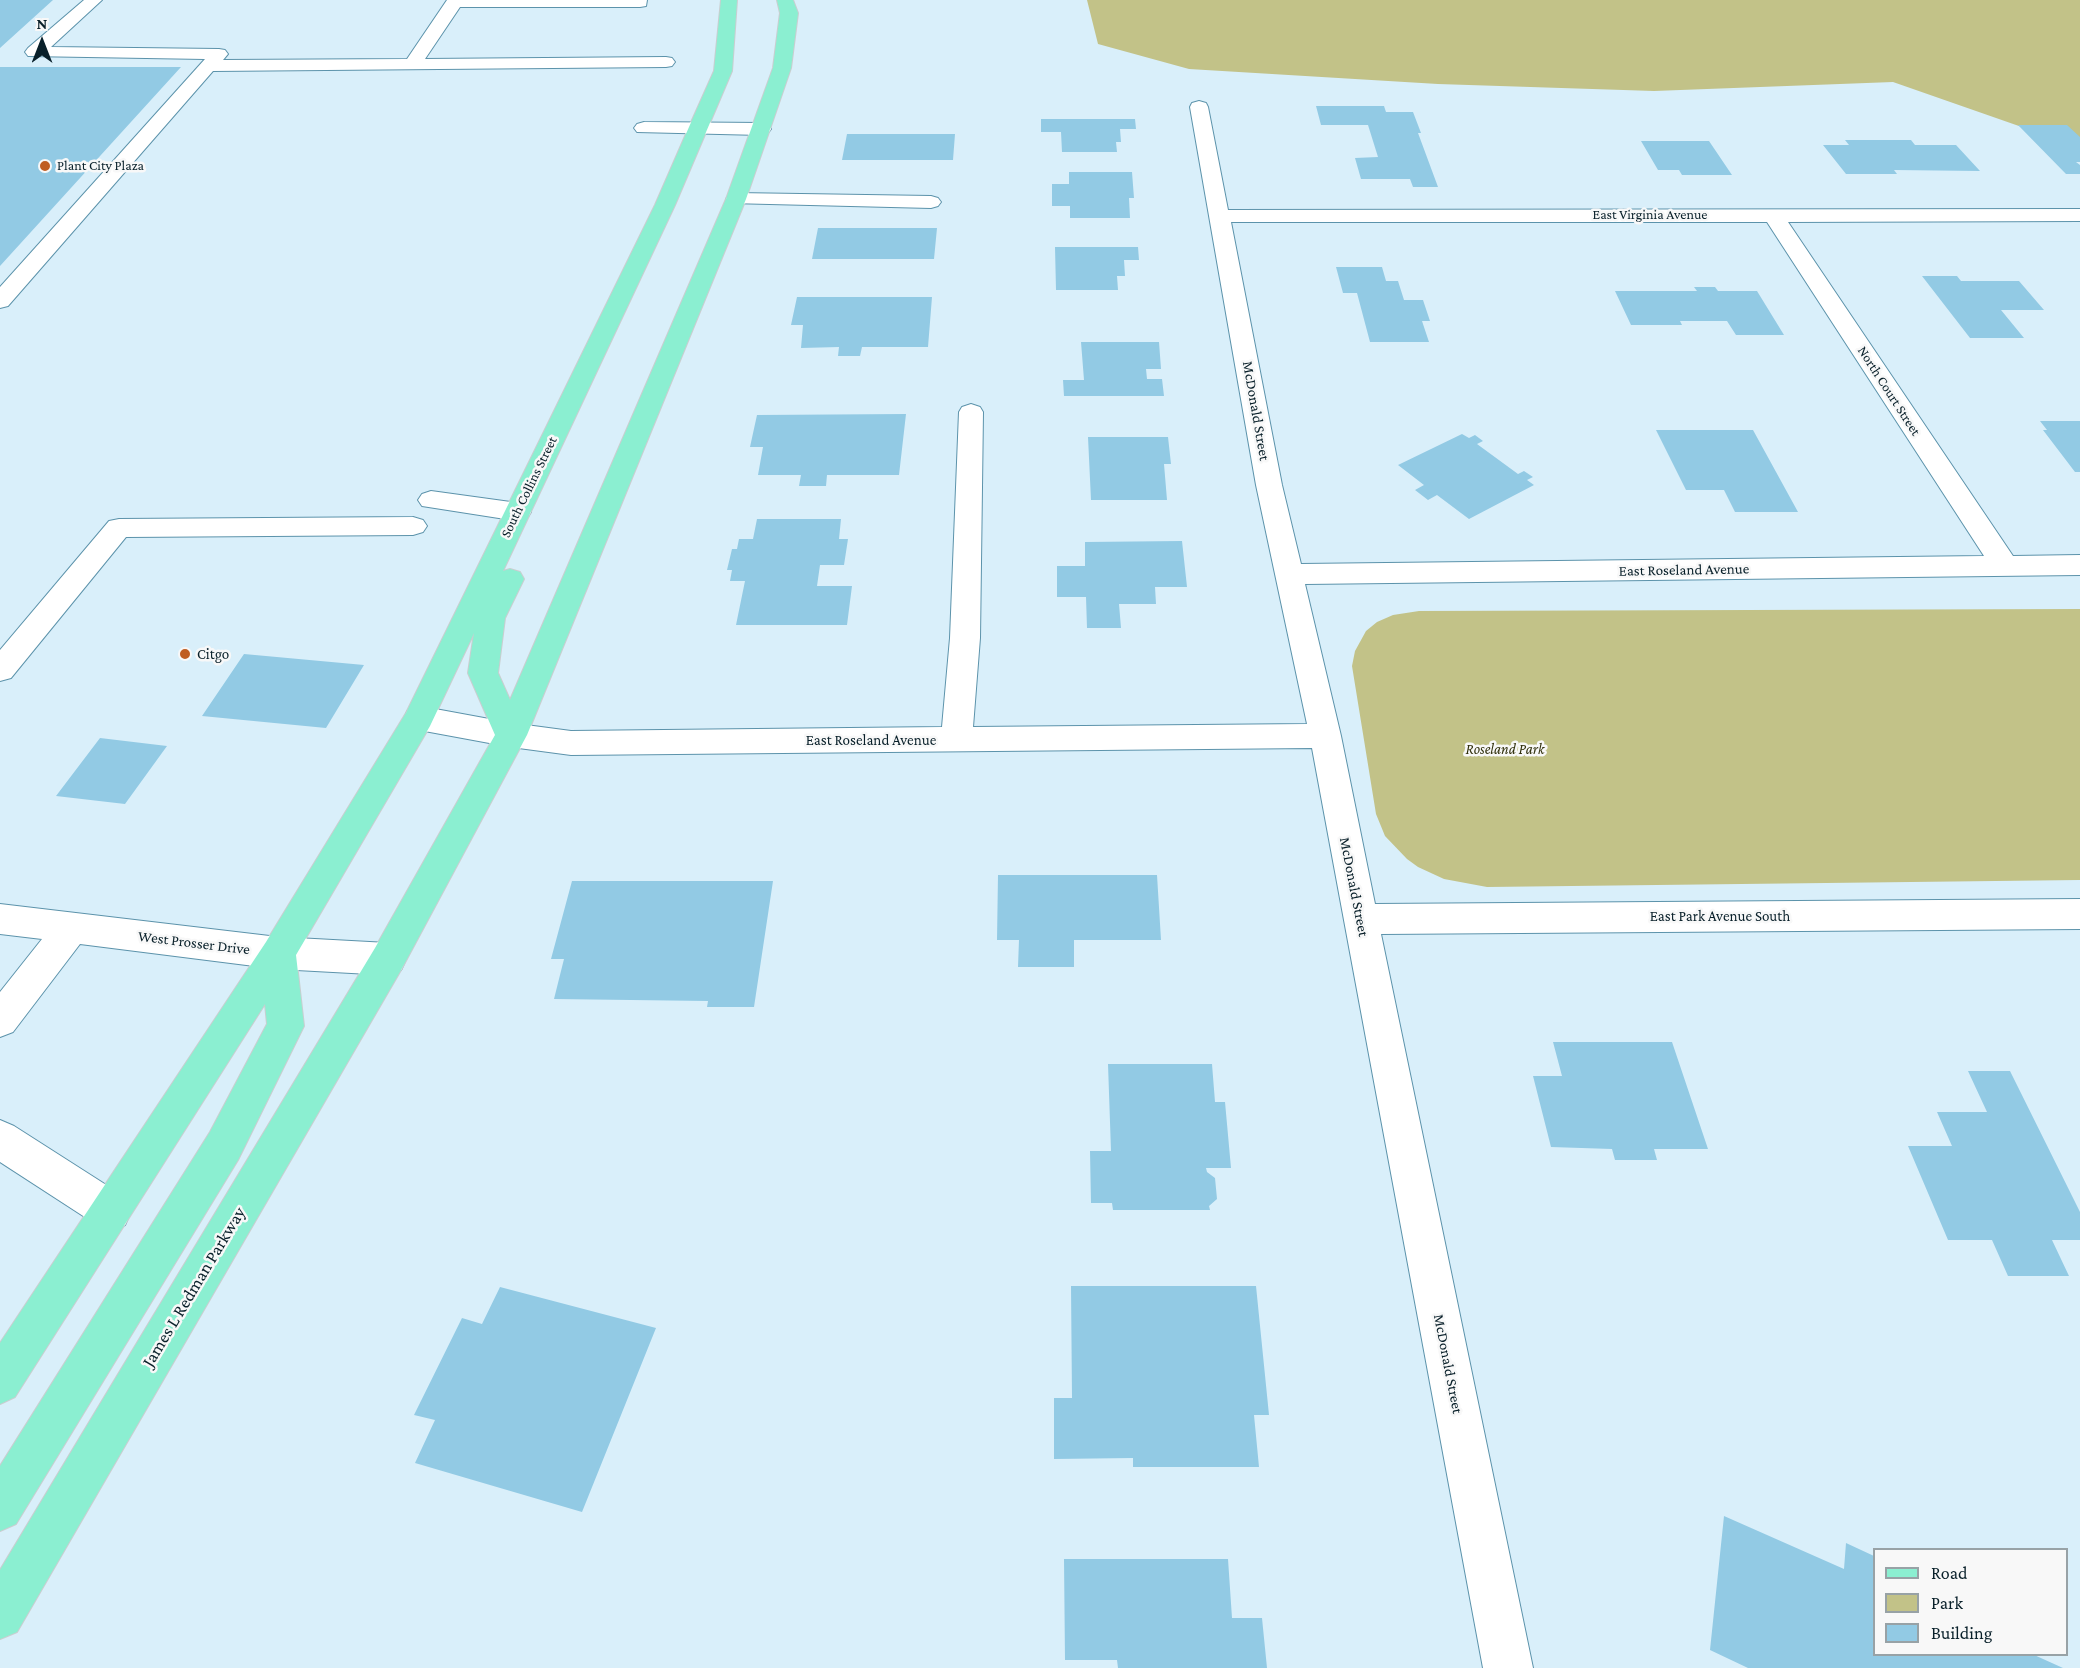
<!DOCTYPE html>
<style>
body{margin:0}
#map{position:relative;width:2080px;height:1668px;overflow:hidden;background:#d9effa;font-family:"Crimson Pro",serif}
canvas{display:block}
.legend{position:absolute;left:1873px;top:1548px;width:195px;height:108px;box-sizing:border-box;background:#f8f8f8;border:2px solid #98a2a6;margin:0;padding:8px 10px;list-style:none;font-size:18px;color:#09202a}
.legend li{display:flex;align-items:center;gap:12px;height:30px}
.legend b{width:30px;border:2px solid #98a2a6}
.north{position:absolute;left:12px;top:12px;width:60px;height:60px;-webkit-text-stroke:4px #f8f8f8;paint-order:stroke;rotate:0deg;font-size:16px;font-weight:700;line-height:24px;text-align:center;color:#09202a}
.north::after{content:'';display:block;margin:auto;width:21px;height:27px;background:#09202a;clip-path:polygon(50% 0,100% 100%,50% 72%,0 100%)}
</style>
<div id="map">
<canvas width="2080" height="1668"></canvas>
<ul class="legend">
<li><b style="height:8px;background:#8befd1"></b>Road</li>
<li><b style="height:16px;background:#c2c288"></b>Park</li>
<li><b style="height:16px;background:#92cae4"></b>Building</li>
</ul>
<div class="north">N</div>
</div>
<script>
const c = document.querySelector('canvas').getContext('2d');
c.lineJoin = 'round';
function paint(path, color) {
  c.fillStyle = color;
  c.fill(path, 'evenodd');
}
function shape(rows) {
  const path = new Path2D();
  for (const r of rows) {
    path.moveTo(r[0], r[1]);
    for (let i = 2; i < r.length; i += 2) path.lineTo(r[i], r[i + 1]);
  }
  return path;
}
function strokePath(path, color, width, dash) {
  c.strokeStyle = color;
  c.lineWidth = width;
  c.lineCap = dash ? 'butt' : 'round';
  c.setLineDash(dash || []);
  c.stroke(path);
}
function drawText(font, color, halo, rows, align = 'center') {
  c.font = font + ' "Crimson Pro",serif';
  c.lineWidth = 5;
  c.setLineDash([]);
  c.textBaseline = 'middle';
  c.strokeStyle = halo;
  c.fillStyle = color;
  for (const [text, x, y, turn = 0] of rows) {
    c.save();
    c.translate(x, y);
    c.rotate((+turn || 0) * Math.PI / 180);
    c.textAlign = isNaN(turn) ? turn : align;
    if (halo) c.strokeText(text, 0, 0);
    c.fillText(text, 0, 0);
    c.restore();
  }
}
paint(shape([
 [1087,0,2080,0,2080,137,2059,140,1893,82,1654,91,1438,84,1189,69,1098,44],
 [2080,609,2080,880,1487,887,1444,879,1418,867,1407,859,1385,836,1376,814,1352,666,1355,651,1366,631,1377,622,1393,615,1419,611]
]), '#c2c288');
paint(shape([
 [0,0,53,0,0,48],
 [0,67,181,67,0,266],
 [1316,106,1384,106,1386,112,1413,112,1421,133,1418,133,1438,187,1413,187,1410,179,1361,179,1355,158,1378,157,1368,125,1321,125],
 [1041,119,1135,119,1136,129,1120,129,1121,142,1116,142,1117,152,1062,152,1061,132,1041,132],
 [2018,125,2067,125,2080,137,2080,162,2076,162,2080,165,2080,174,2066,174],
 [847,134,955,134,953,160,842,160],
 [1845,140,1911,140,1915,145,1956,145,1980,171,1894,170,1897,174,1846,174,1823,145,1849,145],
 [1641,141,1709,141,1732,175,1682,175,1679,170,1658,170],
 [1069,172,1132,172,1134,198,1129,198,1130,218,1070,218,1070,206,1052,206,1052,184,1069,184],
 [818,228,937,228,934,259,812,259],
 [1055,247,1138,247,1139,260,1124,260,1125,276,1117,276,1118,290,1056,290],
 [1336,267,1382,267,1386,281,1398,281,1404,300,1423,300,1430,321,1422,321,1429,342,1370,342,1357,293,1343,293],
 [1922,276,1957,276,1961,281,2019,281,2044,310,2001,310,2024,338,1970,338],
 [1694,287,1715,287,1718,291,1757,291,1784,335,1736,335,1727,321,1680,321,1682,325,1631,325,1615,291,1697,291],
 [797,297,932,297,928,347,862,347,860,356,838,356,839,347,801,348,803,325,791,325],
 [1081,342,1159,342,1161,369,1146,369,1147,379,1162,379,1164,396,1064,396,1063,380,1084,380],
 [906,414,899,475,827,475,826,486,799,486,801,475,758,475,763,447,750,447,757,415],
 [2040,421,2080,421,2080,472,2075,472,2043,430,2047,430],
 [1656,430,1753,430,1798,512,1735,512,1724,490,1686,490],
 [1462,434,1469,438,1475,435,1483,441,1477,444,1518,474,1524,471,1533,477,1527,480,1534,485,1469,519,1437,495,1428,500,1415,490,1424,485,1398,465],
 [1088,437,1168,437,1171,464,1164,464,1167,500,1091,500],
 [757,519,841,519,839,539,848,539,844,565,820,565,817,586,852,586,847,625,736,625,745,581,730,581,732,570,727,570,732,549,737,549,739,539,753,539],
 [1182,541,1187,587,1155,587,1156,604,1119,604,1121,628,1087,628,1086,597,1057,597,1057,566,1085,566,1085,542],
 [244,654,364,665,326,728,202,716],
 [100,738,167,746,125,804,56,796],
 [998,875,1157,875,1161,940,1074,940,1074,967,1018,967,1019,940,997,940],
 [572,881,773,881,754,1007,707,1007,708,1001,554,999,564,959,551,959],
 [1553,1042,1672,1042,1708,1149,1654,1149,1657,1160,1615,1160,1612,1149,1551,1147,1533,1076,1562,1076],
 [1108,1064,1212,1064,1215,1102,1225,1102,1231,1168,1206,1168,1207,1172,1215,1178,1217,1199,1209,1206,1210,1210,1113,1210,1112,1203,1091,1203,1090,1151,1111,1151],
 [1968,1071,2010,1071,2080,1212,2080,1240,2052,1240,2069,1276,2008,1276,1992,1240,1948,1240,1908,1146,1952,1146,1937,1112,1987,1112],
 [1071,1286,1256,1286,1269,1415,1254,1415,1259,1467,1133,1467,1133,1458,1054,1459,1054,1398,1072,1398],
 [500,1287,656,1328,582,1512,415,1463,435,1420,414,1415,462,1318,482,1324],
 [1724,1516,1844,1569,1846,1543,1874,1556,1874,1654,2032,1654,2063,1668,1748,1668,1710,1650],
 [1064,1559,1228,1559,1232,1618,1262,1618,1267,1668,1118,1668,1117,1660,1065,1660]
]), '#92cae4');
const minor = shape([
 [84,0,102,0,51,47,219,49,225,50,228,54,223,60,407,59,447,0,647,0,646,6,640,7,460,7,425,59,666,57,672,58,675,62,672,66,666,67,213,71,8,306,0,308,0,287,205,59,28,56,25,52,28,48,84,0],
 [1199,101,1206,103,1208,107,1228,210,2080,209,2080,221,1788,222,2013,556,2080,555,2080,575,1305,584,1341,736,1375,904,2080,899,2080,929,1381,934,1533,1668,1483,1668,1312,748,571,755,511,747,419,730,408,726,404,718,408,710,419,706,511,723,571,731,942,727,950,638,959,412,962,407,971,404,980,407,983,412,980,638,973,727,1307,724,1256,485,1190,107,1192,103,1199,101],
 [1231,222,1767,222,1984,556,1301,564,1282,485,1231,222],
 [644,122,761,123,768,125,771,129,768,133,761,135,637,132,634,128,637,124,644,122],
 [736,193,931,196,938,198,941,202,938,206,931,208,729,203,726,199,729,195,736,193],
 [431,491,518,503,527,506,531,512,527,518,518,521,422,506,418,500,422,494,431,491],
 [413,517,423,520,427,526,423,532,413,535,126,537,11,678,0,681,0,650,109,521,119,519,413,517],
 [0,904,278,937,388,943,401,948,406,959,401,970,388,975,278,969,80,944,13,1032,0,1037,0,992,42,939,0,934,0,904],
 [0,1120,14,1126,125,1197,131,1211,125,1225,111,1231,97,1225,0,1162,0,1120]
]);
const major = shape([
 [721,0,737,0,732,71,675,205,503,571,510,569,520,572,524,579,505,618,498,673,510,700,726,199,773,68,780,13,777,0,793,0,798,13,791,68,746,199,527,735,401,970,17,1632,0,1639,0,1570,375,948,495,735,468,673,474,633,430,726,296,955,304,1026,238,1160,16,1524,0,1531,0,1466,210,1132,267,1024,265,1004,15,1397,0,1404,0,1343,266,942,406,713,655,205,689,127,714,71,721,0]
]);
strokePath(minor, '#5c93ab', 2);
strokePath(major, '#c9ced0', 2);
paint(minor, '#fff');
paint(major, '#8befd1');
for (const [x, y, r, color] of [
 [45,166,6,"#bf5d21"],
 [185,654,6,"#bf5d21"]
]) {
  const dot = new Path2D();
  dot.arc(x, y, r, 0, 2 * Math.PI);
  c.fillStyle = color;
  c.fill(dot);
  strokePath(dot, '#f8f8f8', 2);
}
drawText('14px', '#09202a', '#f8f8f8', [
 ["Plant City Plaza",57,166]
], 'left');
drawText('14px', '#09202a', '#f8f8f8', [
 ["East Virginia Avenue",1650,215],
 ["North Court Street",1889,391,57],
 ["South Collins Street",529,487,-64]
]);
drawText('15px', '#09202a', '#f8f8f8', [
 ["McDonald Street",1256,411,80],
 ["East Roseland Avenue",1684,570,-1],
 ["East Roseland Avenue",871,740],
 ["McDonald Street",1354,887,79],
 ["East Park Avenue South",1720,916],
 ["West Prosser Drive",194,943,7],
 ["McDonald Street",1448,1364,79]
]);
drawText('15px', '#09202a', '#f8f8f8', [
 ["Citgo",197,654]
], 'left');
drawText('italic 15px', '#302f0b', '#f8f8f8', [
 ["Roseland Park",1505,749]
]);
drawText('18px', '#09202a', '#f8f8f8', [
 ["James L Redman Parkway",194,1287,-59]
]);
</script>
